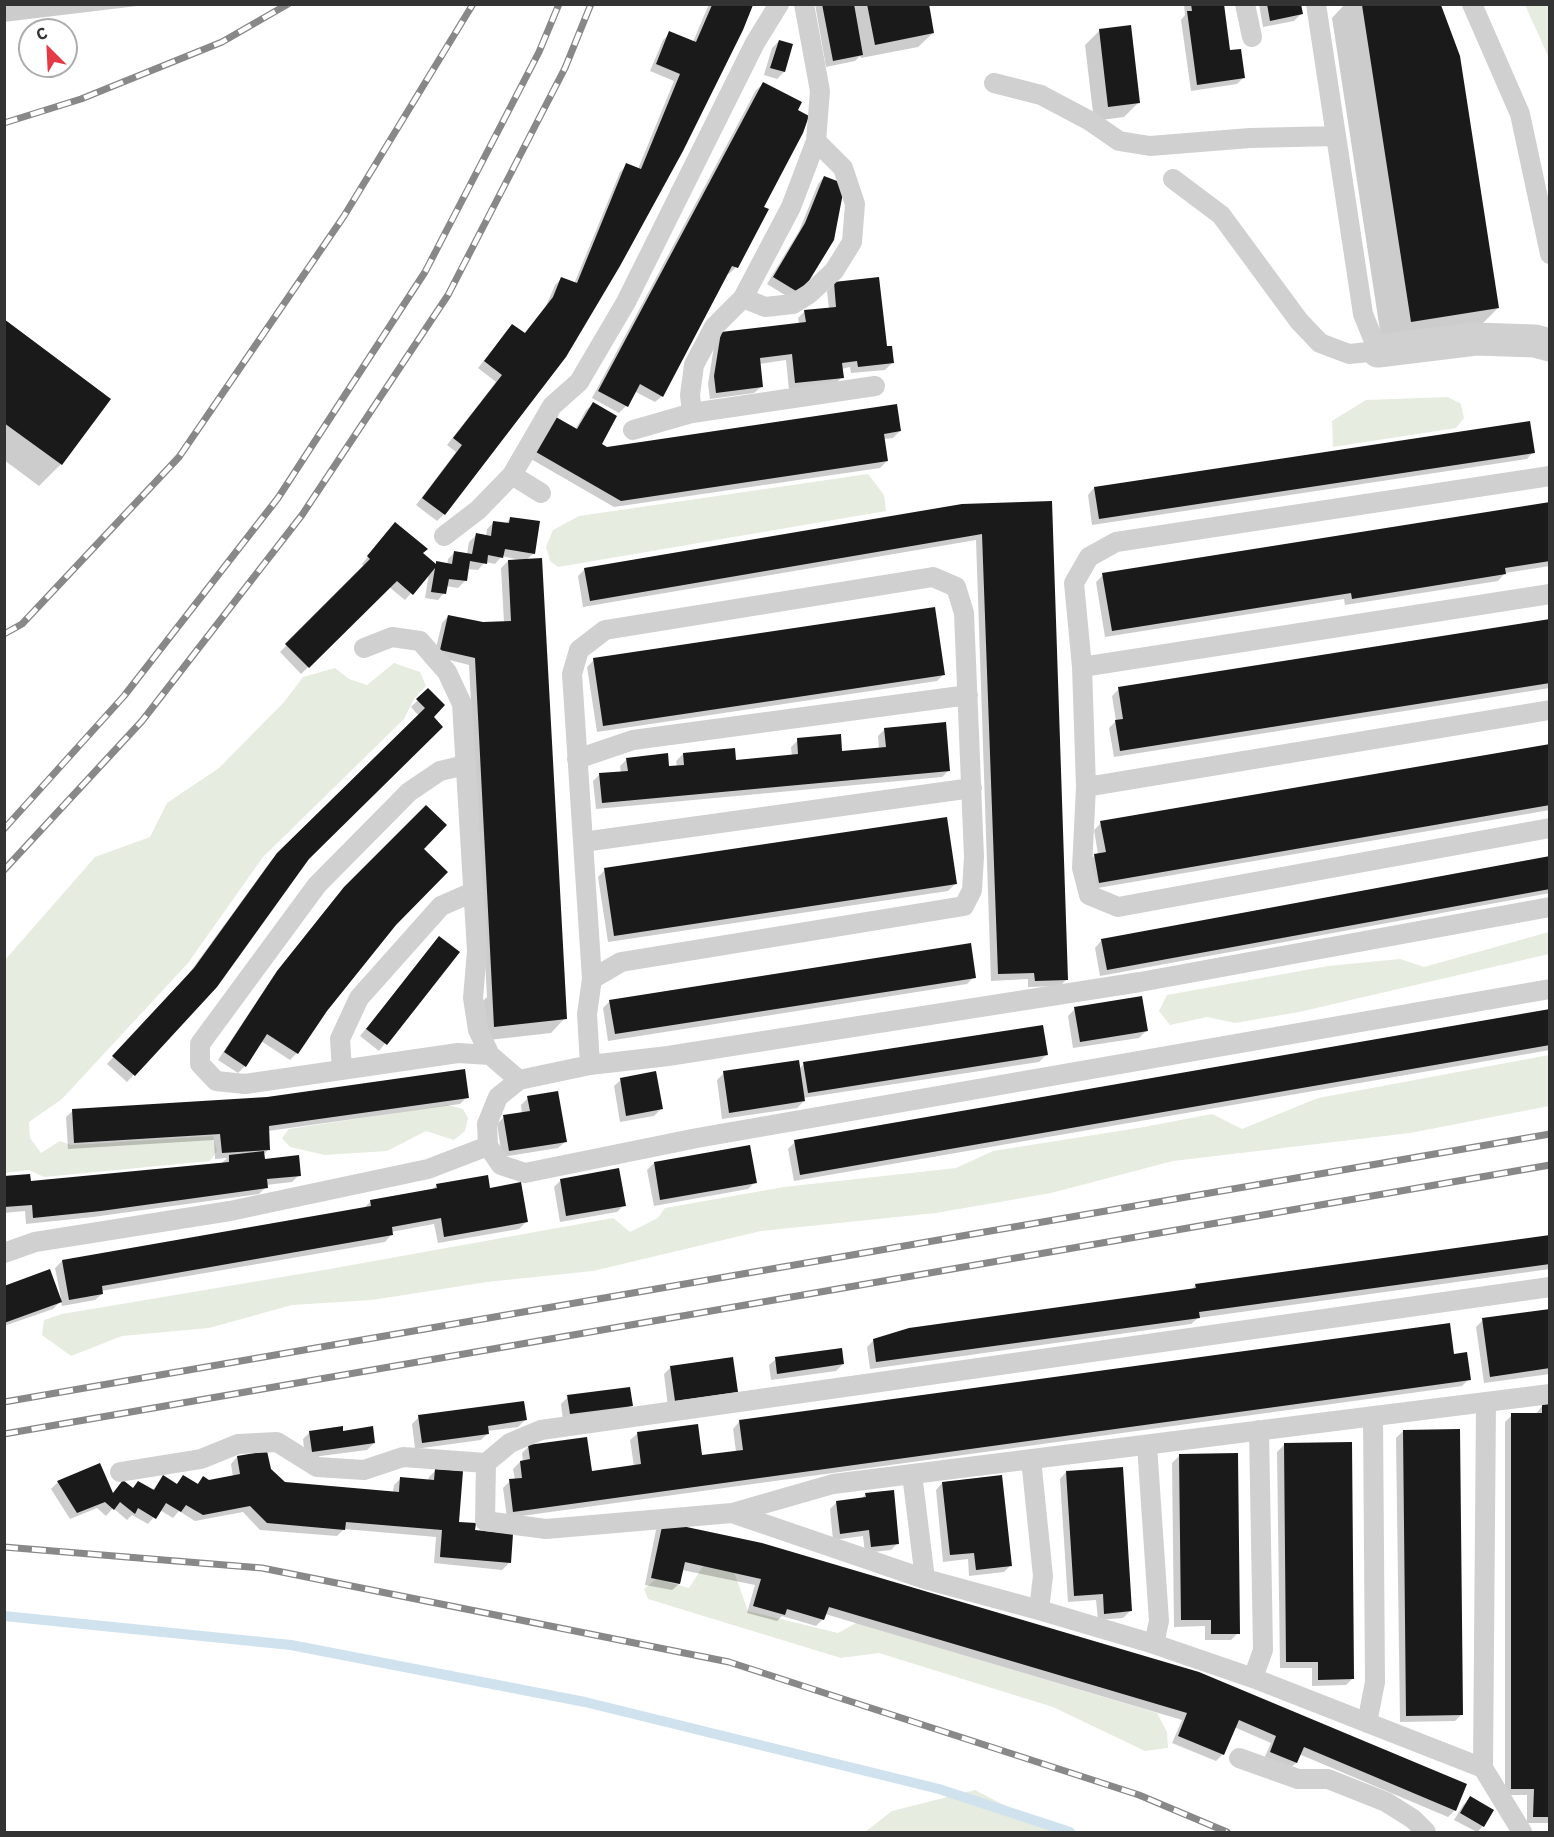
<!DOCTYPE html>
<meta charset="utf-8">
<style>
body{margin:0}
#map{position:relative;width:1554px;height:1837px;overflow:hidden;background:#fff;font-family:"IBM Plex Sans",sans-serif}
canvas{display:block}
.frame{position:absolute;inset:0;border:6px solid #333;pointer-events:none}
.north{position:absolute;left:18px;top:18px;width:60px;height:60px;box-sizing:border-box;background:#fff;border:2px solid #adadad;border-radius:50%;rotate:336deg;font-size:16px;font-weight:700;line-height:24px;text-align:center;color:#333}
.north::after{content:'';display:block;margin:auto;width:21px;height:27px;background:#e63946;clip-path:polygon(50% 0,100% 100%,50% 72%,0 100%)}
</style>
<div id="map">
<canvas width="1554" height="1837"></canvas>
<div class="frame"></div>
<div class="north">С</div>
</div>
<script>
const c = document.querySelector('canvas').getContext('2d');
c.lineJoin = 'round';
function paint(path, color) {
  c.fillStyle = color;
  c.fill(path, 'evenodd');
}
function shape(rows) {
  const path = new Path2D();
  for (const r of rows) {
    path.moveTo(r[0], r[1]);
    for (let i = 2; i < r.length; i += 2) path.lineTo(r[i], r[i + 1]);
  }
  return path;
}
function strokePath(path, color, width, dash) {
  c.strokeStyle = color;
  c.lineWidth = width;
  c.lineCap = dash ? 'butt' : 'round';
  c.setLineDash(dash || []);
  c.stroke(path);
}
paint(shape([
 [1525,5,1549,5,1549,58,1535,27],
 [1448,397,1461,404,1464,418,1456,428,1333,447,1332,421,1366,400],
 [868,474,884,495,886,511,558,567,550,561,546,547,553,530,579,516],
 [394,663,420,672,426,686,414,699,404,719,263,857,188,963,62,1099,29,1122,30,1138,41,1153,60,1141,71,1145,213,1136,217,1151,210,1161,44,1177,29,1170,5,1173,5,960,95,857,150,837,167,803,219,768,284,702,303,677,335,668,349,679,367,685],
 [1549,932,1549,954,1299,1012,1235,1023,1207,1017,1170,1025,1159,1011,1167,995,1328,966,1400,959,1424,967],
 [1549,1055,1549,1106,1410,1133,1173,1161,1051,1193,936,1213,761,1231,593,1271,487,1282,372,1300,292,1305,209,1328,122,1336,71,1356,42,1335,44,1320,62,1314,324,1270,613,1218,630,1232,658,1218,665,1208,784,1187,956,1168,993,1151,1144,1127,1212,1114,1242,1129,1318,1098],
 [448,1105,463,1109,468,1118,465,1131,454,1140,426,1131,387,1151,325,1155,290,1147,282,1138,289,1129],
 [704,1565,734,1572,748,1611,838,1633,856,1623,1157,1713,1167,1732,1168,1748,1145,1751,1053,1707,879,1653,841,1658,648,1599,644,1589,656,1579,689,1588],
 [975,1790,1056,1832,865,1832,892,1811]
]), '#e6ecdf');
paint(shape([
 [4,4,154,4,4,22],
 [709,4,751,4,742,29,444,514,437,521,416,505,456,452,447,445,496,382,478,368,506,333,524,334,546,306,555,285,562,278,574,284,620,172,627,165,638,169,674,81,650,71,663,40,670,33,693,42],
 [815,4,927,4,933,33,918,47,861,58,860,56,855,61,826,67],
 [1184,4,1223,4,1229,52,1244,77,1237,84,1191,91,1181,20,1185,15],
 [1259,4,1299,4,1301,14,1294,21,1263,27],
 [1345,4,1439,4,1459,57,1498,308,1469,337,1383,350,1332,18],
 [1100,30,1139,102,1124,117,1094,121,1085,45],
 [779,41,791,45,784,72,777,79,764,75,772,48],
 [763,84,762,208,767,210,736,267,729,274,727,273,662,396,655,402,634,391,626,406,619,413,592,398,756,90],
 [824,177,836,182,793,300,767,284,799,231,818,184],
 [834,284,886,348,892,363,885,370,851,373,850,367,841,369,842,377,835,384,789,390,786,360,759,364,761,387,754,393,710,399,708,384,715,340,722,333,799,324,798,318,805,311,829,309,827,291],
 [4,321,109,400,61,464,39,486,4,460],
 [593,404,599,444,607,448,900,431,893,438,883,439,887,461,880,468,614,507,531,459,549,426,575,430,586,410],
 [1533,452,1527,459,1092,525,1088,495,1094,488],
 [1050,502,1067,979,1060,986,1028,987,1028,979,991,981,976,540,583,607,578,576,585,569],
 [1550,509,1550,566,1505,573,1498,581,1345,605,1344,599,1105,637,1096,582,1103,575],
 [511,518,538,523,533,554,526,560,565,1018,551,1033,480,1041,479,1005,487,997,469,665,434,656,442,623,448,616,483,624,504,623,501,568,508,561,520,560,502,556,495,564,485,562,478,570,467,569,465,581,458,588,446,586,444,593,438,600,425,598,429,573,405,600,389,587,301,674,280,652,364,567,362,564,389,531,421,553,435,565,437,563,447,565,448,559,455,552,467,554,469,542,476,535,486,536,487,529,494,522,505,524],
 [1550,620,1550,688,1114,757,1109,728,1116,721,1112,696,1119,689],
 [594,660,944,674,937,681,597,732,587,667],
 [428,690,443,705,308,858,215,986,127,1082,107,1064,187,976,270,862,419,716,411,707],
 [885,729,949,770,942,777,596,809,593,781,600,774,621,773,620,766,627,759,667,768,677,767,676,761,683,754,735,762,792,757,791,747,798,740,841,752,879,749,878,736],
 [1550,745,1550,810,1092,889,1088,862,1095,855,1098,854,1094,830,1101,823],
 [422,849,395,924,326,1010,297,1053,290,1060,261,1041,245,1066,238,1073,218,1060,271,980,337,896],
 [1550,858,1550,893,1100,976,1095,948,1101,941],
 [605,870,955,884,948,891,608,942,598,877],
 [433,945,458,953,379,1051,360,1036],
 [974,977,967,984,608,1041,603,1008,610,1001],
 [1075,1009,1146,1031,1139,1038,1073,1048,1068,1016],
 [1550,1010,1550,1050,794,1181,788,1149,795,1142],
 [1046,1055,1039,1062,803,1098,804,1101,797,1108,722,1119,717,1080,724,1073,799,1069,804,1064],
 [621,1080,661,1109,654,1116,620,1122,614,1086],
 [467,1097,460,1104,268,1131,269,1149,263,1155,264,1161,299,1175,292,1182,266,1185,266,1187,259,1194,93,1217,26,1224,25,1211,4,1213,4,1178,29,1183,222,1163,227,1158,215,1159,214,1140,68,1149,66,1117,73,1111],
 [528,1098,565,1142,558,1148,502,1157,497,1124,504,1117,522,1114,521,1105],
 [654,1163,755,1182,748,1189,654,1206,647,1170],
 [561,1180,624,1205,617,1212,560,1222,554,1187],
 [437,1185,489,1189,526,1222,519,1229,438,1243,434,1224,391,1232,391,1235,385,1242,101,1291,102,1294,95,1300,62,1306,61,1301,53,1309,4,1326,4,1287,61,1298,55,1268,62,1261,364,1208,371,1201,432,1190],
 [1550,1236,1550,1269,1198,1318,1191,1324,870,1369,867,1347,874,1340,1190,1291,1196,1285],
 [1550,1310,1550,1374,1484,1383,1476,1327,1483,1320],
 [1453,1356,1469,1379,1462,1386,507,1518,503,1488,510,1481,515,1480,513,1469,520,1462,523,1462,522,1453,529,1446,590,1472,634,1466,630,1440,637,1434,700,1457,736,1452,733,1429,739,1422],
 [776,1359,843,1364,836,1371,771,1380,769,1365],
 [671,1367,736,1392,729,1399,668,1407,664,1374],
 [568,1397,631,1405,624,1412,563,1420,561,1404],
 [1550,1405,1550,1823,1527,1823,1527,1795,1505,1795,1505,1422,1512,1415,1536,1414,1542,1406],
 [419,1417,525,1420,518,1427,487,1431,488,1433,481,1440,415,1449,412,1424],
 [1403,1431,1462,1714,1455,1721,1400,1722,1396,1438],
 [310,1432,342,1433,374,1443,367,1450,305,1458,303,1439],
 [1284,1445,1353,1678,1346,1685,1312,1686,1312,1668,1280,1668,1277,1452],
 [1179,1456,1238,1633,1231,1640,1205,1640,1205,1626,1174,1627,1172,1463],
 [237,1457,269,1470,284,1484,393,1493,394,1485,401,1478,428,1481,429,1477,436,1470,457,1523,474,1532,509,1563,502,1570,434,1563,436,1537,344,1529,337,1536,260,1530,243,1512,195,1521,179,1511,173,1518,160,1510,148,1524,132,1515,127,1520,113,1508,106,1516,97,1508,70,1519,51,1489,58,1482,99,1465,112,1495,132,1489,138,1483,152,1491,163,1477,176,1485,183,1477,196,1485,203,1478,209,1481,233,1477,231,1464],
 [1066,1472,1130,1611,1123,1618,1098,1620,1096,1600,1068,1602,1060,1479],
 [942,1483,1011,1565,1004,1572,969,1576,968,1559,943,1562,936,1490],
 [866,1494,898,1543,891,1550,865,1553,863,1536,833,1540,830,1509,837,1502,861,1499],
 [663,1523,1199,1674,1455,1810,1448,1817,1299,1754,1296,1763,1289,1769,1264,1759,1271,1743,1234,1727,1223,1754,1216,1761,1172,1743,1182,1720,825,1614,823,1619,816,1626,782,1616,777,1621,747,1613,755,1585,682,1570,679,1584,672,1590,645,1585,656,1530],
 [1470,1798,1483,1826,1477,1832,1454,1820,1463,1805]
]), '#0003');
strokePath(shape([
 [4,1616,291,1645,585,1702,939,1789,1070,1832]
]), '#cfe2ee', 10);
paint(shape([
 [822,4,854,4,863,55,833,61],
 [867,4,929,4,934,33,875,45],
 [1191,4,1224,4,1230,50,1241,49,1245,78,1197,85,1187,11,1192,11],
 [1267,4,1301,4,1303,14,1270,21],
 [712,5,753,5,743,30,683,151,620,266,566,357,445,515,422,498,462,445,453,438,502,375,484,361,512,324,525,333,553,297,561,277,577,283,626,163,641,169,680,74,656,64,669,31,696,42],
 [1362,5,1441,5,1460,56,1499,308,1411,322],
 [1131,25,1140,103,1108,107,1099,29],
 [779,40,793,44,785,72,770,68],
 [763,82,802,102,798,110,809,116,803,133,764,207,769,209,738,268,732,266,663,397,640,384,628,407,598,391],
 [824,176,837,181,843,193,834,240,801,294,773,277,805,223],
 [879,277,887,346,892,346,894,363,858,367,857,361,842,363,844,378,795,383,792,354,760,358,763,387,716,393,714,376,721,332,806,322,804,310,836,307,834,282],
 [4,319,111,399,62,465,4,423],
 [593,402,617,416,602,444,607,447,897,404,901,431,884,434,888,461,621,501,536,452,556,417,577,429],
 [1530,421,1535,453,1099,519,1094,487],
 [1052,501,1068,980,1035,981,1034,973,998,974,982,534,590,601,584,568,962,504],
 [1550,502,1550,561,1505,568,1506,574,1352,599,1351,593,1112,631,1102,573],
 [510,517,540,521,535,554,505,549,503,558,488,555,487,564,470,561,467,581,449,579,446,594,431,592,435,568,413,595,397,581,309,668,285,644,370,559,367,556,395,522,428,549,423,553,436,564,436,561,452,564,454,551,472,554,476,533,491,536,493,521,509,523],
 [542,558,567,1019,494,1027,475,658,440,650,448,615,483,622,511,621,508,560],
 [935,607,945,675,603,726,593,658],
 [1550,619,1550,683,1120,751,1115,720,1123,719,1118,687],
 [428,688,445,705,434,717,443,727,309,859,217,987,135,1076,112,1056,194,968,277,853,425,708,416,699],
 [946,722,950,771,602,803,599,773,628,771,626,758,668,753,669,766,684,765,683,753,735,748,736,760,798,754,797,738,841,734,842,751,886,747,884,728],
 [1550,744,1550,805,1099,883,1094,854,1106,852,1100,821],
 [426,805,447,825,424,849,448,872,396,925,327,1011,298,1054,267,1034,246,1067,224,1052,277,971,344,887],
 [947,817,957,884,614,936,604,868],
 [1550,856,1550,889,1107,970,1101,939],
 [439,936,460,952,387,1045,366,1029],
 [971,943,976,978,615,1034,609,1000],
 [1142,996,1148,1031,1080,1042,1074,1007],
 [1550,1009,1550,1045,800,1175,794,1140],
 [1043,1025,1048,1055,808,1093,803,1062],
 [799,1060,805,1101,729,1113,723,1071],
 [465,1069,469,1098,269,1126,270,1150,222,1153,220,1134,74,1143,72,1109,267,1097],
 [656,1071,663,1109,626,1116,620,1078],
 [558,1091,567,1142,509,1151,503,1115,530,1111,527,1096],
 [750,1145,757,1183,660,1200,654,1162],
 [264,1151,265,1159,299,1155,301,1176,267,1179,268,1188,101,1211,33,1218,32,1205,4,1207,4,1176,30,1174,31,1181,229,1162,229,1155],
 [619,1168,626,1206,566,1216,560,1179],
 [488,1175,490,1188,521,1182,528,1222,444,1237,441,1218,392,1227,393,1235,102,1286,103,1294,69,1300,62,1260,371,1206,370,1200,437,1188,436,1184],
 [1550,1235,1550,1264,1199,1312,1200,1318,876,1362,873,1339,909,1328,1196,1288,1195,1284],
 [50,1269,62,1302,4,1323,4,1286],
 [1550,1309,1550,1368,1490,1377,1482,1318],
 [1450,1323,1454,1354,1467,1352,1471,1380,513,1512,509,1479,522,1478,520,1461,530,1459,528,1445,587,1437,592,1471,641,1464,637,1432,698,1424,702,1455,743,1450,739,1420],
 [842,1348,844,1364,777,1374,775,1357],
 [733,1357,738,1392,675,1401,670,1366],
 [630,1387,633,1406,570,1414,567,1395],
 [524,1401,527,1420,488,1426,489,1434,422,1443,418,1415],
 [1542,1404,1550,1404,1550,1817,1533,1817,1534,1789,1511,1789,1511,1413,1542,1413],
 [343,1426,343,1431,373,1426,375,1443,312,1452,309,1431],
 [1460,1429,1463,1715,1406,1716,1403,1430],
 [1352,1442,1354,1679,1318,1680,1318,1662,1286,1662,1284,1443],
 [267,1451,271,1469,285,1482,399,1492,400,1477,434,1480,435,1469,463,1471,459,1522,476,1523,475,1530,513,1534,511,1563,440,1557,442,1530,346,1522,345,1530,267,1523,250,1506,203,1515,186,1505,181,1512,166,1503,156,1519,138,1508,135,1514,120,1502,114,1510,105,1502,77,1513,57,1481,100,1463,113,1493,123,1480,133,1488,138,1481,154,1490,163,1475,177,1484,183,1475,198,1484,203,1476,209,1480,240,1474,237,1456],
 [1238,1453,1240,1634,1211,1634,1211,1620,1181,1620,1179,1454],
 [1123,1467,1132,1611,1104,1614,1103,1594,1074,1596,1066,1471],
 [1002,1475,1012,1566,976,1570,974,1553,950,1555,942,1482],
 [894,1490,899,1544,871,1547,869,1530,840,1534,836,1501,866,1497,865,1493],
 [663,1522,762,1543,1199,1672,1467,1784,1456,1811,1304,1747,1297,1763,1270,1752,1276,1736,1239,1720,1224,1755,1178,1736,1187,1713,829,1607,824,1620,787,1609,785,1615,753,1606,761,1579,685,1562,680,1584,651,1578],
 [1470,1796,1494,1810,1484,1827,1460,1813]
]), '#1a1a1a');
strokePath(shape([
 [1245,4,1252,37],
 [1472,4,1520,114,1550,254],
 [994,83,1041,95,1090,121,1119,141,1150,146,1250,138,1336,136],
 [1173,179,1221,215,1299,321,1320,343,1349,354,1378,351,1363,314,1316,4],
 [743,298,765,307,793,304,809,294,834,271,852,242,855,204,843,168,816,141],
 [692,413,690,395,694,365,714,327,743,298,791,207,816,141,820,91,804,4],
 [633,430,692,413,875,386],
 [512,475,541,493],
 [1550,476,1116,542,1089,557,1074,583,1082,667,1086,787,1082,868,1089,895,1118,907,1550,828],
 [444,536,478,510,512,475,552,406,579,382,626,302,755,43,779,4],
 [364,648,392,637,420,641,447,672,462,704,477,951,473,998,478,1030,490,1055],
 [1082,667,1550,594],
 [577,759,633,740,968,695],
 [465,765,440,771,409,792,317,885,200,1044,200,1064,216,1081,245,1084,458,1053,490,1055,519,1080],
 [1086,787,1550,710],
 [583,842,972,788],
 [1550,907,1140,982,668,1056,590,1065,519,1080,498,1097,487,1124,488,1146,501,1165,525,1173,697,1138,1550,989],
 [590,1065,587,1014,592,979,572,674,579,650,605,630,933,577,956,587,964,613,974,857,972,890,964,906,621,962,592,979],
 [342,1070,340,1039,359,998,441,906,473,892],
 [4,1253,35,1242,230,1211,428,1169,488,1146],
 [1147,1445,1159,1621,1154,1644],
 [1031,1459,1043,1576,1039,1610],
 [486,1463,510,1443,541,1430,1550,1287],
 [120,1472,201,1459,238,1444,277,1442,317,1467,364,1470,403,1457,486,1463,485,1521,546,1529,732,1513,925,1579,1039,1610,1154,1644,1253,1678,1483,1768,1522,1832],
 [912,1474,925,1579],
 [732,1513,833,1484,1550,1394],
 [1253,1678,1263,1650,1259,1430],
 [1367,1723,1375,1682,1373,1416],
 [1239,1758,1298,1779,1328,1779,1386,1802,1413,1819,1426,1832],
 [1483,1768,1486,1402]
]), '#d0d0d0', 20);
strokePath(shape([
 [1378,351,1476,339,1535,341,1550,345]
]), '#d0d0d0', 33);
const rail = shape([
 [4,123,81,99,222,42,288,4],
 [4,634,22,624,179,457,344,216,473,4],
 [4,829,124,696,278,498,425,272,539,52,559,4],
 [4,870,142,721,302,515,448,295,565,68,591,4],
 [4,1402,1550,1134],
 [4,1434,1550,1165],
 [4,1547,262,1568,729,1662,1139,1795,1227,1832]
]);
strokePath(rail, '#888', 7);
strokePath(rail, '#fff', 4.5, [14]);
</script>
